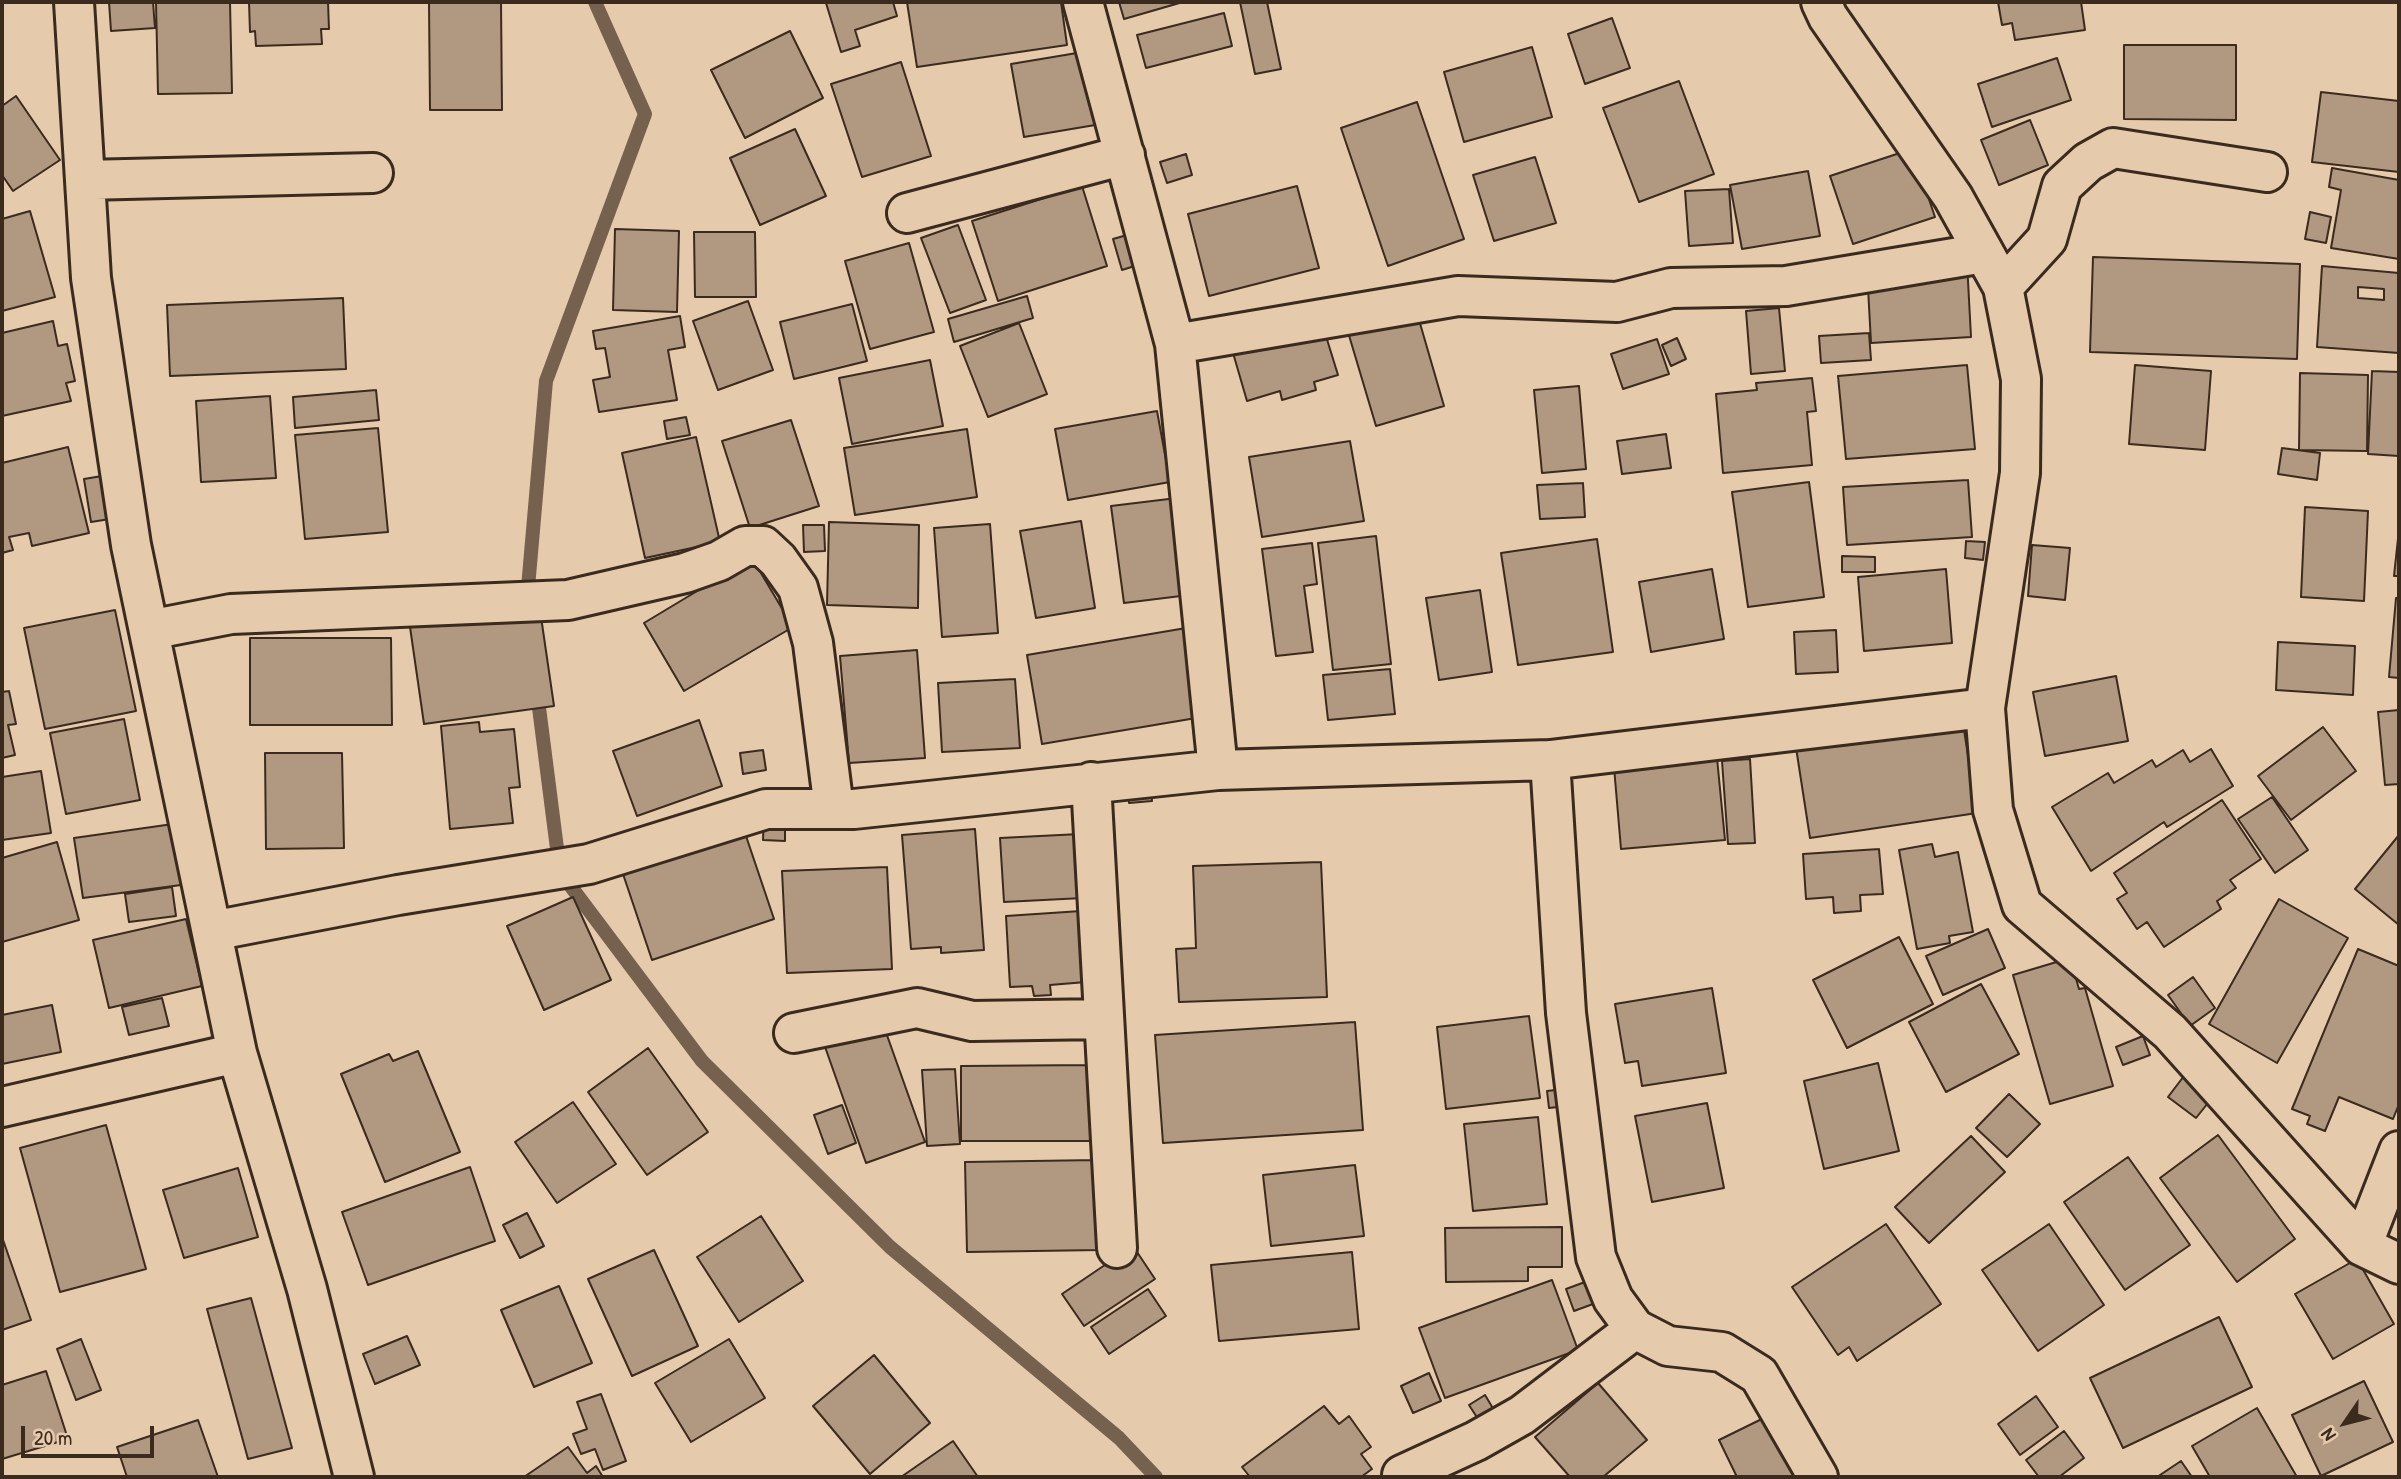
<!DOCTYPE html>
<style>
body{margin:0}
#map{position:relative;width:2401px;height:1479px;overflow:hidden;background:#e5caac;font-family:"Patrick Hand",sans-serif}
canvas{display:block}
.frame{position:absolute;inset:0;border:4px solid #3b2a1e;pointer-events:none}
.north{position:absolute;left:2310px;top:1388px;width:70px;height:70px;-webkit-text-stroke:5px #e5caac;paint-order:stroke;rotate:235deg;font-size:19px;font-weight:700;line-height:28px;text-align:center;color:#3b2a1e}
.north::after{content:'';display:block;margin:auto;width:24px;height:32px;background:#3b2a1e;clip-path:polygon(50% 0,100% 100%,50% 72%,0 100%)}
.scale{position:absolute;left:21px;top:1426px;width:133px;height:32px;box-sizing:border-box;border:4px solid #3b2a1e;border-top:0;padding-left:9px;font-size:21px;line-height:24px;white-space:nowrap;color:#3b2a1e;-webkit-text-stroke:5px #e5caac;paint-order:stroke}
</style>
<div id="map">
<canvas width="2401" height="1479"></canvas>
<div class="frame"></div>
<div class="north">N</div>
<div class="scale">20 m</div>
</div>
<script>
const c = document.querySelector('canvas').getContext('2d');
c.lineJoin = 'round';
function shape(rows) {
  const path = new Path2D();
  for (const r of rows) {
    path.moveTo(r[0], r[1]);
    for (let i = 2; i < r.length; i += 2) path.lineTo(r[i], r[i + 1]);
  }
  return path;
}
function strokePath(path, color, width, dash) {
  c.strokeStyle = color;
  c.lineWidth = width;
  c.lineCap = dash ? 'butt' : 'round';
  c.setLineDash(dash || []);
  c.stroke(path);
}
function paint(path, color) {
  c.fillStyle = color;
  c.fill(path, 'evenodd');
}
strokePath(shape([
 [527,599,546,381,645,114,595,2],
 [537,692,560,872,702,1061,890,1247,1119,1438,1156,1477]
]), '#75614e', 14);
const building = shape([
 [109,2,153,2,155,28,111,31,109,2],
 [156,2,230,2,232,93,158,94,156,2],
 [249,2,328,2,329,29,321,29,322,44,256,46,255,31,250,32,249,2],
 [429,2,501,2,502,110,430,110,429,2],
 [829,2,893,2,897,16,855,30,860,46,841,52,826,3,829,2],
 [907,2,1061,2,1067,45,917,67,907,2],
 [1119,2,1183,2,1124,19,1119,2],
 [1240,2,1267,2,1281,69,1255,74,1240,2],
 [1998,2,2081,2,2085,30,2015,40,2012,23,2002,25,1998,2],
 [1224,13,1232,46,1146,68,1137,35,1224,13],
 [1612,18,1630,68,1585,84,1568,34,1612,18],
 [790,31,823,98,745,138,711,70,790,31],
 [2124,45,2236,45,2236,120,2124,119,2124,45],
 [1532,47,1552,117,1464,142,1444,72,1532,47],
 [1095,50,1107,123,1024,137,1011,64,1095,50],
 [2057,58,2071,100,1992,127,1978,84,2057,58],
 [901,62,931,156,862,177,831,84,901,62],
 [1679,81,1714,174,1639,202,1603,108,1679,81],
 [2321,92,2399,101,2399,172,2312,162,2321,92],
 [16,96,60,160,13,191,2,175,2,106,16,96],
 [1417,102,1464,239,1388,266,1341,128,1417,102],
 [2030,120,2048,165,1999,185,1981,140,2030,120],
 [795,129,826,196,760,225,730,158,795,129],
 [1912,149,1935,217,1853,244,1830,176,1912,149],
 [1186,154,1192,175,1167,183,1160,162,1186,154],
 [1535,157,1556,223,1494,241,1473,175,1535,157],
 [2332,168,2399,180,2399,259,2331,248,2341,190,2329,187,2332,168],
 [1808,171,1820,236,1742,249,1730,185,1808,171],
 [1082,186,1107,266,998,301,972,221,1082,186],
 [1297,186,1319,268,1209,296,1188,214,1297,186],
 [1729,189,1733,243,1689,246,1685,191,1729,189],
 [30,211,55,297,2,311,2,219,30,211],
 [2310,212,2331,217,2326,243,2305,239,2310,212],
 [958,225,986,300,950,313,921,238,958,225],
 [615,229,679,231,677,312,613,310,615,229],
 [694,232,755,232,756,297,695,297,694,232],
 [1134,233,1144,263,1122,270,1113,239,1134,233],
 [909,243,934,332,870,349,845,261,909,243],
 [2093,257,2300,264,2297,359,2090,352,2093,257],
 [1967,262,1971,337,1871,343,1867,269,1967,262],
 [2322,266,2399,273,2399,353,2317,347,2322,266],
 [2358,287,2384,289,2384,300,2358,298,2358,287],
 [1027,296,1033,318,954,342,948,319,1027,296],
 [343,298,346,369,170,376,167,305,343,298],
 [748,301,773,370,718,390,693,321,748,301],
 [852,304,867,361,794,379,780,322,852,304],
 [1779,308,1785,371,1751,374,1746,311,1779,308],
 [1417,313,1444,406,1376,426,1348,332,1417,313],
 [680,316,685,347,668,350,677,400,599,412,593,380,610,377,605,348,596,349,593,331,680,316],
 [1321,320,1338,375,1314,382,1316,390,1282,400,1280,391,1247,401,1231,346,1321,320],
 [53,321,58,346,67,344,75,381,66,383,71,401,2,416,2,333,53,321],
 [1019,323,1047,394,988,417,960,346,1019,323],
 [1869,333,1871,360,1821,363,1819,336,1869,333],
 [1677,338,1686,359,1671,366,1662,345,1677,338],
 [1657,339,1669,374,1623,389,1611,354,1657,339],
 [930,360,943,426,852,444,839,378,930,360],
 [1967,365,1975,449,1846,459,1838,376,1967,365],
 [2135,365,2211,371,2205,450,2129,444,2135,365],
 [2372,371,2399,372,2399,456,2368,454,2372,371],
 [2300,373,2368,375,2367,451,2299,450,2300,373],
 [1812,378,1816,411,1807,412,1812,465,1723,473,1716,394,1757,390,1756,383,1812,378],
 [1579,386,1586,469,1542,473,1534,390,1579,386],
 [376,390,379,420,295,428,293,397,376,390],
 [270,396,276,478,201,482,196,401,270,396],
 [1157,411,1170,482,1068,500,1055,429,1157,411],
 [686,417,690,435,667,439,664,421,686,417],
 [791,420,819,506,750,528,722,441,791,420],
 [378,428,388,532,305,539,295,435,378,428],
 [967,429,977,497,855,515,844,448,967,429],
 [1666,434,1671,468,1622,474,1617,441,1666,434],
 [696,437,720,542,645,558,622,453,696,437],
 [1350,441,1364,521,1262,537,1249,457,1350,441],
 [68,447,89,533,32,546,29,533,9,537,13,550,2,553,2,463,68,447],
 [2282,448,2320,453,2317,480,2278,474,2282,448],
 [108,475,116,518,91,522,84,479,108,475],
 [1968,480,1972,537,1847,545,1843,487,1968,480],
 [1809,482,1824,597,1748,607,1732,492,1809,482],
 [1583,483,1585,517,1540,519,1537,485,1583,483],
 [1177,498,1189,595,1124,603,1111,506,1177,498],
 [2305,507,2368,511,2364,601,2301,597,2305,507],
 [1081,521,1095,608,1036,618,1020,531,1081,521],
 [829,522,919,525,918,608,827,605,829,522],
 [990,524,998,633,942,637,934,528,990,524],
 [803,525,824,525,825,551,804,552,803,525],
 [2399,529,2399,576,2394,576,2399,529],
 [1376,536,1391,664,1333,670,1318,543,1376,536],
 [1597,539,1613,652,1518,665,1501,553,1597,539],
 [1966,541,1985,542,1983,560,1965,558,1966,541],
 [1312,543,1317,584,1304,586,1313,652,1276,656,1262,549,1312,543],
 [2032,545,2070,548,2065,600,2028,596,2032,545],
 [1842,556,1875,557,1875,572,1842,572,1842,556],
 [752,558,793,627,684,691,644,623,752,558],
 [1712,569,1724,639,1651,652,1639,582,1712,569],
 [1946,569,1952,643,1864,651,1858,577,1946,569],
 [1480,590,1492,672,1439,680,1426,598,1480,590],
 [2396,598,2399,598,2399,678,2389,677,2396,598],
 [539,603,554,706,424,724,409,620,539,603],
 [115,610,136,711,45,729,24,628,115,610],
 [1186,628,1202,717,1042,744,1027,655,1186,628],
 [1836,630,1838,672,1796,674,1794,632,1836,630],
 [250,638,391,638,392,725,250,725,250,638],
 [2278,642,2355,646,2353,695,2276,690,2278,642],
 [917,650,925,758,849,763,840,656,917,650],
 [1390,669,1395,714,1328,720,1323,675,1390,669],
 [2116,676,2128,741,2045,756,2033,692,2116,676],
 [1015,679,1020,748,942,752,938,683,1015,679],
 [9,691,16,724,8,725,15,755,2,758,2,692,9,691],
 [2399,710,2399,788,2398,788,2399,784,2385,785,2378,712,2399,710],
 [1962,717,1977,813,1810,838,1795,741,1962,717],
 [124,719,140,800,66,814,50,733,124,719],
 [699,720,722,786,637,816,613,751,699,720],
 [479,722,480,732,514,729,520,787,509,788,513,823,450,829,441,726,479,722],
 [2323,727,2356,771,2291,820,2258,776,2323,727],
 [2211,749,2233,786,2167,827,2164,822,2091,871,2052,807,2108,773,2114,783,2152,760,2156,767,2183,750,2190,762,2211,749],
 [763,750,766,770,743,774,740,753,763,750],
 [265,753,342,753,344,848,266,849,265,753],
 [1717,758,1725,840,1621,849,1614,767,1717,758],
 [1750,759,1755,843,1728,844,1722,761,1750,759],
 [41,771,51,833,2,840,2,777,41,771],
 [1150,779,1152,801,1129,803,1127,780,1150,779],
 [2272,797,2308,850,2275,873,2238,819,2272,797],
 [2222,800,2261,859,2230,880,2236,888,2217,901,2221,909,2164,947,2147,922,2137,929,2117,899,2127,893,2114,873,2222,800],
 [764,814,785,814,785,841,763,840,764,814],
 [173,824,181,885,83,898,74,838,173,824],
 [975,829,984,950,941,953,941,947,911,949,902,835,975,829],
 [745,833,774,919,652,960,623,874,745,833],
 [1080,834,1083,898,1004,902,1000,838,1080,834],
 [2399,835,2399,925,2355,889,2399,835],
 [57,842,79,920,2,942,2,858,57,842],
 [1932,844,1935,857,1958,852,1973,932,1949,936,1950,943,1917,949,1899,850,1932,844],
 [1879,849,1883,894,1860,895,1861,911,1834,913,1833,897,1806,899,1803,854,1879,849],
 [1321,862,1327,997,1179,1002,1176,949,1196,948,1193,866,1321,862],
 [887,867,892,969,787,973,782,871,887,867],
 [172,887,176,916,129,922,125,894,172,887],
 [573,897,611,980,544,1010,507,926,573,897],
 [2279,899,2348,938,2277,1063,2209,1024,2279,899],
 [1081,911,1086,982,1050,985,1051,995,1034,996,1032,986,1010,987,1006,916,1081,911],
 [186,919,202,986,109,1008,93,940,186,919],
 [1988,929,2005,968,1943,995,1926,956,1988,929],
 [1899,937,1933,1004,1847,1048,1813,980,1899,937],
 [2358,949,2399,966,2399,1104,2393,1119,2339,1097,2325,1131,2307,1124,2310,1116,2292,1109,2358,949],
 [2070,958,2079,989,2085,988,2113,1086,2050,1104,2013,975,2070,958],
 [2193,977,2215,1008,2190,1026,2168,995,2193,977],
 [1981,984,2019,1054,1946,1092,1909,1022,1981,984],
 [1712,988,1726,1073,1642,1086,1638,1061,1625,1063,1615,1004,1712,988],
 [162,998,169,1026,129,1035,122,1007,162,998],
 [52,1005,61,1052,2,1064,2,1015,52,1005],
 [1529,1016,1540,1098,1446,1109,1437,1027,1529,1016],
 [1355,1022,1363,1130,1163,1143,1155,1035,1355,1022],
 [883,1024,925,1142,866,1163,824,1044,883,1024],
 [2143,1036,2150,1055,2123,1065,2116,1047,2143,1036],
 [648,1048,708,1132,647,1175,588,1092,648,1048],
 [418,1051,460,1152,385,1182,341,1074,389,1054,393,1061,418,1051],
 [1878,1063,1899,1151,1824,1169,1804,1081,1878,1063],
 [1092,1065,1093,1141,961,1141,961,1066,1092,1065],
 [955,1069,960,1144,927,1146,922,1070,955,1069],
 [2187,1072,2216,1093,2196,1118,2168,1097,2187,1072],
 [1572,1088,1575,1105,1549,1108,1547,1091,1572,1088],
 [2009,1094,2040,1124,2007,1157,1976,1128,2009,1094],
 [573,1102,616,1164,557,1203,515,1142,573,1102],
 [1707,1103,1724,1188,1652,1202,1635,1116,1707,1103],
 [842,1105,856,1143,828,1154,814,1115,842,1105],
 [1538,1117,1547,1204,1473,1211,1464,1124,1538,1117],
 [106,1125,146,1269,60,1292,20,1148,106,1125],
 [2218,1135,2295,1239,2237,1282,2160,1178,2218,1135],
 [1971,1136,2005,1172,1929,1243,1895,1207,1971,1136],
 [2128,1157,2190,1245,2125,1290,2064,1202,2128,1157],
 [1098,1160,1100,1250,967,1252,965,1162,1098,1160],
 [1355,1165,1364,1236,1271,1246,1263,1175,1355,1165],
 [470,1167,495,1241,368,1285,342,1212,470,1167],
 [238,1168,258,1237,184,1258,163,1190,238,1168],
 [527,1213,544,1246,520,1258,503,1225,527,1213],
 [761,1216,803,1281,739,1322,697,1257,761,1216],
 [1886,1224,1941,1304,1857,1361,1849,1347,1838,1355,1792,1287,1886,1224],
 [2049,1224,2104,1305,2038,1351,1982,1270,2049,1224],
 [1562,1227,1562,1267,1528,1267,1528,1281,1446,1282,1445,1228,1562,1227],
 [2,1237,31,1320,2,1330,2,1237],
 [1133,1246,1155,1279,1084,1326,1062,1294,1133,1246],
 [654,1250,698,1346,632,1376,588,1279,654,1250],
 [1352,1252,1359,1329,1219,1341,1211,1265,1352,1252],
 [2357,1259,2394,1324,2333,1359,2295,1294,2357,1259],
 [1552,1280,1578,1350,1445,1398,1419,1328,1552,1280],
 [1585,1282,1593,1304,1574,1311,1566,1289,1585,1282],
 [559,1286,592,1363,534,1387,501,1310,559,1286],
 [1148,1289,1166,1316,1109,1354,1091,1327,1148,1289],
 [251,1298,292,1448,248,1459,207,1309,251,1298],
 [2219,1317,2252,1387,2123,1448,2090,1378,2219,1317],
 [407,1336,420,1365,375,1384,363,1354,407,1336],
 [81,1339,101,1390,76,1400,57,1349,81,1339],
 [729,1339,765,1398,691,1442,655,1383,729,1339],
 [874,1355,930,1423,870,1474,813,1406,874,1355],
 [46,1371,68,1439,2,1459,2,1385,46,1371],
 [1429,1373,1441,1401,1413,1413,1401,1386,1429,1373],
 [2364,1381,2393,1442,2321,1476,2292,1415,2364,1381],
 [1598,1383,1647,1440,1603,1477,1570,1477,1535,1437,1598,1383],
 [601,1394,626,1461,603,1470,595,1449,581,1454,573,1434,587,1429,577,1402,601,1394],
 [1485,1395,1494,1410,1478,1419,1469,1405,1485,1395],
 [2036,1396,2058,1427,2020,1455,1998,1424,2036,1396],
 [1324,1406,1339,1424,1349,1416,1371,1447,1361,1454,1372,1469,1361,1477,1250,1477,1242,1467,1324,1406],
 [2257,1408,2297,1477,2210,1477,2192,1446,2257,1408],
 [1774,1413,1804,1477,1737,1477,1719,1440,1774,1413],
 [198,1420,218,1477,127,1477,117,1447,198,1420],
 [2064,1431,2084,1458,2059,1477,2039,1477,2026,1460,2064,1431],
 [953,1441,978,1477,901,1477,953,1441],
 [568,1447,587,1473,596,1466,603,1477,524,1477,568,1447],
 [2181,1461,2192,1477,2157,1477,2181,1461]
]);
paint(building, '#b19880');
strokePath(building, '#3b2a1e', 2);
const minor = shape([
 [74,2,91,278,131,545,237,1053,307,1289,354,1477],
 [1083,2,1175,344,1218,770],
 [1821,2,1828,17,1953,197,2003,287,2021,379,2020,473,1985,708,1993,810,2022,905,2170,1032,2362,1246,2399,1264],
 [85,180,373,173],
 [907,213,1125,155],
 [2003,287,2047,239,2062,186,2088,162,2113,148,2267,172],
 [1175,344,1458,296,1617,302,1671,288,1786,286,1984,253],
 [149,630,231,614,568,600,685,573,719,561,745,546,763,546,778,560,798,588,813,643,834,809],
 [1550,760,1566,1013,1596,1257,1613,1299,1635,1329,1668,1346,1722,1352,1759,1375,1818,1477],
 [1091,782,1117,1248],
 [212,931,398,895,589,864,766,809,854,809,1218,770,1550,760,1985,708],
 [794,1033,917,1008,972,1021,1104,1019],
 [2,1107,237,1053],
 [2362,1246,2399,1151],
 [1402,1475,1476,1441,1522,1415,1635,1329]
]);
strokePath(minor, '#3b2a1e', 44);
strokePath(minor, '#e5caac', 38);
</script>
